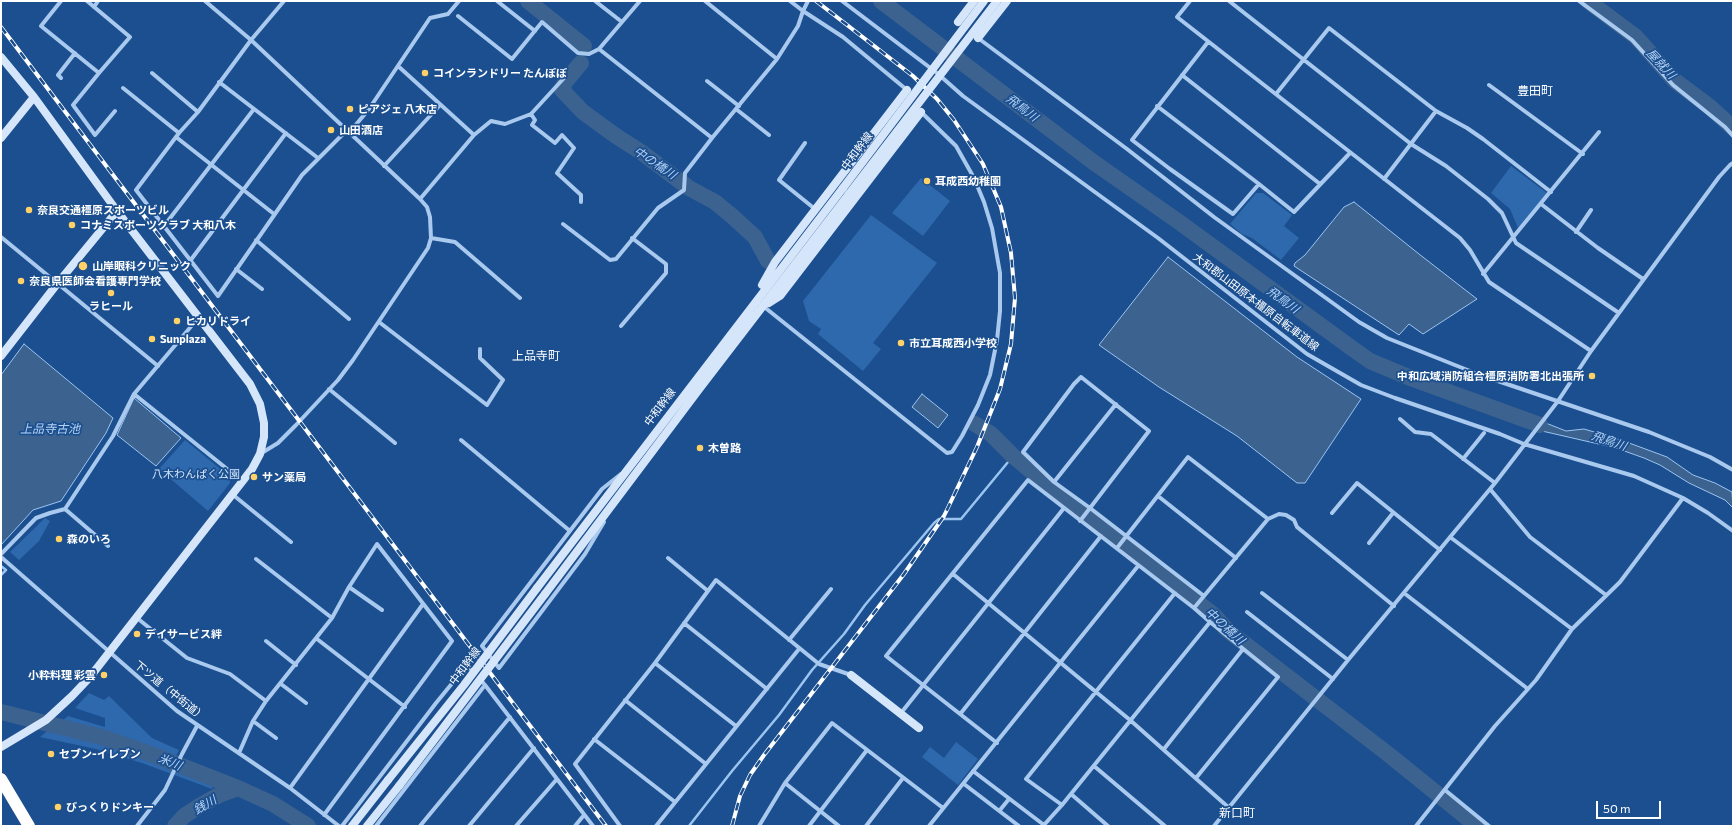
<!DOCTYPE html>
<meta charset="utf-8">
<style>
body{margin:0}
#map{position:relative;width:1734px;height:827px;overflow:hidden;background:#1b4f8f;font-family:Commissioner,sans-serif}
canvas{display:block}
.frame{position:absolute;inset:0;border:2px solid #fff;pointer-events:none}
.scale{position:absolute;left:1596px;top:801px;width:65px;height:18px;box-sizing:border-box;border:2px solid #fff;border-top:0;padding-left:5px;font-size:12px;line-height:14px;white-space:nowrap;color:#fff;-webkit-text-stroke:3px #1b4f8f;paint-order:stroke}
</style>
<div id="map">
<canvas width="1734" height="827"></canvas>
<div class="frame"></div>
<div class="scale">50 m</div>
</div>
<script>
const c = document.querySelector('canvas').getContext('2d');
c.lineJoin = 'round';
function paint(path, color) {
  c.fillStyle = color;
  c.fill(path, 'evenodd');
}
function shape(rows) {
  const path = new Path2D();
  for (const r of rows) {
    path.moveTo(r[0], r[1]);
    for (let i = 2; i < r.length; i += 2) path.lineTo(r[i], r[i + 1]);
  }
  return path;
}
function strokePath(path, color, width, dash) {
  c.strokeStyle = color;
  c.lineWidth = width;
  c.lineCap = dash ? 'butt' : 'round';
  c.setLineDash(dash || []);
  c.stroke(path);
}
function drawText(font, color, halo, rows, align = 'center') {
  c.font = font + ' Commissioner,"Noto Sans JP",sans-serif';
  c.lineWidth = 3.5;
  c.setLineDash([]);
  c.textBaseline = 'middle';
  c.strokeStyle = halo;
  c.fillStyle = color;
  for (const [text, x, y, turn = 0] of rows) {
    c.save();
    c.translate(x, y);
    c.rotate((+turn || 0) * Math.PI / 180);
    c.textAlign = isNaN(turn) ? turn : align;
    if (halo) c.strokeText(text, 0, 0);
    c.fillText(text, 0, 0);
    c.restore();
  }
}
paint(shape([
 [1511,166,1547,193,1518,228,1510,209,1491,193],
 [921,178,950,201,923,236,892,213],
 [1256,193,1263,193,1292,215,1284,226,1299,238,1281,260,1252,238,1242,234,1230,224],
 [871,215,937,263,873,343,881,349,863,371,818,334,821,329,809,321,803,301],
 [185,440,230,477,230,483,208,511,159,469],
 [45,518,50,521,39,541,19,560,10,552],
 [89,693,104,700,109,696,152,738,179,750,175,758,121,737,62,721,68,716,105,727,105,718,75,708],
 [51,728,112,743,198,776,213,786,212,789,142,763,96,749,40,737],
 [956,742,978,759,958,785,922,757,930,747,944,758]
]), '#2e69ad');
const water = shape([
 [1354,202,1419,254,1477,299,1423,334,1409,324,1399,335,1294,266,1295,263,1305,255,1344,207,1354,202],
 [1168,257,1297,357,1361,399,1305,483,1297,483,1237,436,1159,387,1099,345,1168,257],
 [24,344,113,418,106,433,61,501,33,510,1,545,1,375,24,344],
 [922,394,948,415,938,428,912,407,922,394],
 [134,398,181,438,156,466,117,435,134,398],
 [1518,412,1566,431,1584,429,1621,440,1667,457,1693,475,1715,483,1732,492,1733,508,1725,500,1689,483,1660,465,1644,458,1616,448,1542,431,1522,422,1518,412]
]);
paint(water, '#3c6290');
strokePath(water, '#9cc4f0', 1);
strokePath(shape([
 [1,566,6,570,1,575],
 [689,826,732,771,779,715,812,670,844,634,865,605,934,523,939,519,961,519,1013,456]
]), '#9cc4f0', 2.5);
strokePath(shape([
 [528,1,584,46],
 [881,1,1096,164,1179,222,1353,349,1370,361,1413,379,1540,425],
 [1588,1,1636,37,1674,80,1710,107,1733,128],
 [581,63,565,82,562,90,583,112,616,136,641,152,689,188,715,202,732,216,755,237,768,261],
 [975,424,991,434,1013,456,1070,504,1214,615,1227,630,1388,754,1477,826],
 [1,712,105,738,156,756,238,788,273,804,308,826],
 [175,826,184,816,201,805,219,795,238,788]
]), '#3c6290', 16);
strokePath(shape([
 [61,1,41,26,99,73,130,37,87,1],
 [205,1,251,40,420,199,427,207,430,217,431,238,428,248,353,360,338,380,296,425,278,443,260,454],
 [284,1,251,40,198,112,179,133,136,190,218,296,302,175,346,131],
 [497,1,535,31],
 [705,1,777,59],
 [790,1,803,11,808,1],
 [842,1,937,73,963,96,1158,238,1307,354,1361,385,1395,398,1500,434,1524,444,1634,476,1683,498,1708,513,1733,531],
 [1190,1,1177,17,1460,238,1470,250,1489,282,1591,351],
 [1229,1,1411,144,1446,166,1488,199,1502,213,1516,243,1619,313],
 [1579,1,1632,40,1673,85,1725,127,1733,136],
 [94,7,98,1],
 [458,16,512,59,542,22,578,53,589,54,599,49,622,22,595,1],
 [622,22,640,1],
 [978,38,1127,149,1214,217,1359,322,1387,338,1480,375,1649,432,1710,457,1733,470],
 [1208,42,1132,140,1170,169,1233,214,1259,184,1294,212,1350,153],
 [599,49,712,138],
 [398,66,474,135,420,199],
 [99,73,73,105,95,135,115,111],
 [152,73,198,112],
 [1182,75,1320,184],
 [61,78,58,75,75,53],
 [564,78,531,114,535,120,532,125,555,143,562,135,574,148,557,173,581,195,581,202],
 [707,81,739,106],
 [219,82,318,158],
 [1489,85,1583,154],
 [123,88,179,133],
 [1276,94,1329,28,1436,111,1467,128,1483,139,1551,192],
 [1157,106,1259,184],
 [736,109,769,135],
 [349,133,369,109,430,18,448,14,459,1],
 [474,135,491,121,505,124,531,114],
 [176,137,274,214],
 [805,143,779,180,815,209],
 [384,166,440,105],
 [1384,179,1436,111],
 [1541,204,1598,248,1643,279],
 [563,224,610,260,616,259,658,208,684,190,685,173,712,138,777,59,798,26,803,11,843,37,907,90],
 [164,226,254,109],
 [1576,232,1591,210],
 [1,237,158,366],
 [431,238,455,242,520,298],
 [256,240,349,319],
 [190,261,286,133],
 [236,269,262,289],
 [1483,274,1599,132],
 [763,306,947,453,952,452,962,436,978,405,990,375,997,340,1000,311,1000,273,992,228,984,202,974,178,956,146,920,111],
 [379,322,487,405,503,380,480,358,480,349],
 [621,326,666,273,666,264,632,238],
 [1081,377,1149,431,1090,508,1054,482,1023,452,1074,384,1081,377],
 [329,389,395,443],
 [134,394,242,481],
 [1400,419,1415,432,1431,434,1495,483],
 [461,440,570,531],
 [1463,459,1484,433],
 [1054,482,1116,404],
 [1490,489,1530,537,1606,595],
 [232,494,291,542],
 [1158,496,1236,558],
 [65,509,108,546],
 [1332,513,1357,483,1440,550],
 [1268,519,1279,514,1286,515,1294,520,1297,527,1394,606],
 [1080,521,1090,508,1204,596],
 [604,522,585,554,499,668,482,646,602,489,621,474],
 [1450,537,1572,629],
 [1369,543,1393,513],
 [1117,548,1188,457,1268,519,1194,608],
 [1,554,36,518,50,513,65,509,113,436,134,394,199,317],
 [1,557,177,711,290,788,339,826],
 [668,558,708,591],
 [256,559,332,618],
 [953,574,1130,720,1228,807],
 [349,587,382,610],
 [1262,593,1348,660],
 [1404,593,1528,689],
 [1247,612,1333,679],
 [137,618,187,658,230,674,266,701],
 [684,623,767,689],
 [317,639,405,707],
 [789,640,831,589],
 [266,641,296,665],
 [655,663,736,726],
 [281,684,306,703],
 [485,685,593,826],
 [625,700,706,764],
 [901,713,1064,508],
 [961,713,1101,536],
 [253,721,276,738],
 [594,739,675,802],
 [997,743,886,656,1028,480,1194,608,1210,622,1278,677,1196,778],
 [1164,749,1243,649],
 [239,753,253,721,266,701,332,618,349,587,377,544,452,641,324,815],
 [1094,766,1165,826],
 [973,771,1044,825],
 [964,784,1019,826],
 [290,788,423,604],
 [1445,790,1489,826],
 [1071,794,1108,826],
 [1062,805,1026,779,1175,593],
 [1000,810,1009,799],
 [137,826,165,790,182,754,197,726],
 [342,826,436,703,463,670,470,668,475,673],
 [376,826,485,685,479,678],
 [420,826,510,717],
 [469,826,534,748],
 [516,826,557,779],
 [575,826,584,815],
 [620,826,575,764,655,663,716,580,819,664,851,675],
 [656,826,799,649],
 [759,826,785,783],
 [809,826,867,750],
 [839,826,785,783,832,723,943,808],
 [866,826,903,778],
 [929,826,1138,566],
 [1043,826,1062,805,1210,622],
 [1214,826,1348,660,1495,483,1558,401,1591,351,1719,177,1730,165,1733,163],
 [1416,826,1495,726,1536,680,1572,629,1620,582,1683,498]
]), '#a9c9ee', 4);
strokePath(shape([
 [958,22,974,1],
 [978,38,1007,1],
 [1,57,34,97,117,211,250,384,260,404,264,423,264,437,260,454,252,469,90,677,72,696,46,720,1,747],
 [1,138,34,97],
 [762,285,775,262,907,90],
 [769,303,780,296,921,112],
 [1,356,57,284,117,211],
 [537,588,843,188],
 [545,594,700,388,849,194],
 [851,675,919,728],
 [352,826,388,780],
 [367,826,399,786]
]), '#d6e6fa', 8);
strokePath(shape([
 [1,779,29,826]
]), '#fff', 12);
const rail = shape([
 [1,27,606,826],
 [732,826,740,796,750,775,764,755,904,574,944,516,977,447,1000,389,1011,344,1015,298,1011,253,1001,207,983,164,954,120,937,99,913,76,816,1]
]);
strokePath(rail, '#fff', 4);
strokePath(rail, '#1b4f8f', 2.5, [8]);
strokePath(shape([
 [843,188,984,1],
 [849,194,997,1],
 [388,780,464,685,537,588],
 [399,786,545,594]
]), '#d6e6fa', 8);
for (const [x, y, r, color] of [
 [425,73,4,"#ffd166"],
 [350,109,4,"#ffd166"],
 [331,130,4,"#ffd166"],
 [927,181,4,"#ffd166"],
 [29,210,4,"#ffd166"],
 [72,225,4,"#ffd166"],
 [83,266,5,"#ffd166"],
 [21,281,4,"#ffd166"],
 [111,293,4,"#ffd166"],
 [177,321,4,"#ffd166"],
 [152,339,4,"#ffd166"],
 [901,343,4,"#ffd166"],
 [1592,376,4,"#ffd166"],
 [700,448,4,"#ffd166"],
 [254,477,4,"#ffd166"],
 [59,539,4,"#ffd166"],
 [137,634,4,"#ffd166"],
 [104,675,4,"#ffd166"],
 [51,754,4,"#ffd166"],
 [58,807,4,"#ffd166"]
]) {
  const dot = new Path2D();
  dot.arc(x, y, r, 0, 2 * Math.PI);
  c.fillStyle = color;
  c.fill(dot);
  strokePath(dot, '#1b4f8f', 1.5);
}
drawText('bold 11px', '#fff', '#1b4f8f', [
 ["コインランドリー たんぽぽ",433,73],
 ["ピアジェ 八木店",358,109],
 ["山田酒店",339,130],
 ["耳成西幼稚園",935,181],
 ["奈良交通橿原スポーツビル",37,210],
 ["コナミスポーツクラブ 大和八木",80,225],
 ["山岸眼科クリニック",92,266],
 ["奈良県医師会看護専門学校",29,281],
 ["ラヒール",111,306,"center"],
 ["ヒカリドライ",185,321],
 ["Sunplaza",160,339],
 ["市立耳成西小学校",909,343],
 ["中和広域消防組合橿原消防署北出張所",1584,376,"right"],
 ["木曽路",708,448],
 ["サン薬局",262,477],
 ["森のいろ",67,539],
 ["デイサービス絆",145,634],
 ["小粋料理 彩雲",96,675,"right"],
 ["セブン-イレブン",59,754],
 ["びっくりドンキー",66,807]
], 'left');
drawText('11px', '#fff', '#1b4f8f', [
 ["中和幹線",857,151,-53],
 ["大和郡山田原本橿原自転車道線",1256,302,37],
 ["中和幹線",660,407,-53],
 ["中和幹線",465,666,-53],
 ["下ツ道（中街道）",170,691,39]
]);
drawText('11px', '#cfe3fa', '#1b4f8f', [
 ["八木わんぱく公園",196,474]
]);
drawText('italic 12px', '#b5d3f5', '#1b4f8f', [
 ["屋就川",1661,64,47],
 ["飛鳥川",1022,108,37],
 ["中の橋川",655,163,34],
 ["飛鳥川",1283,300,36],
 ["上品寺古池",50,429],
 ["飛鳥川",1609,441,19],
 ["中の橋川",1225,626,42],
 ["米川",170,762,22],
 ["銭川",205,805,-30]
]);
drawText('12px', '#fff', '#1b4f8f', [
 ["豊田町",1535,91],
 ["上品寺町",536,356],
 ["新口町",1237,813]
]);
</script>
